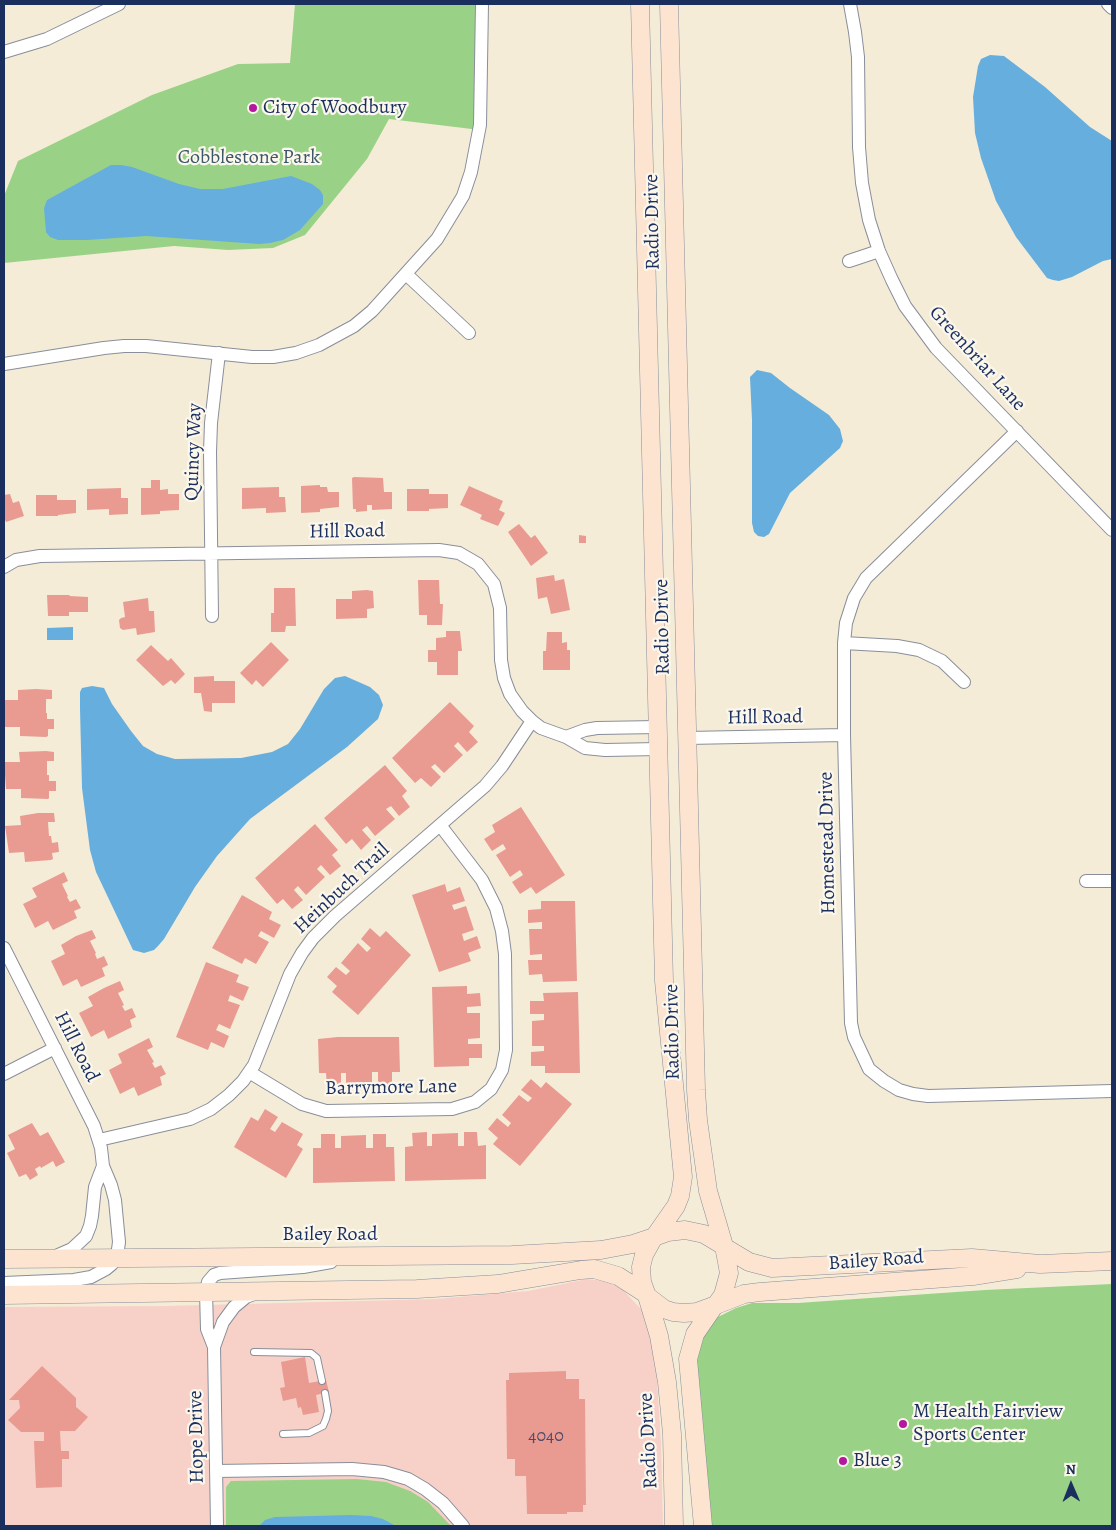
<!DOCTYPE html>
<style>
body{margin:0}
#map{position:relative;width:1116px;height:1530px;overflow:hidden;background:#f5ecd7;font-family:Alegreya,serif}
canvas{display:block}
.frame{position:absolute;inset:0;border:5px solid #1b2f5e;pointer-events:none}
.north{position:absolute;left:1046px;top:1460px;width:50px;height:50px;-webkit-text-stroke:4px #fbf7ec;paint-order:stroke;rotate:359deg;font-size:14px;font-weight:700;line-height:20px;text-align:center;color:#1b2f5e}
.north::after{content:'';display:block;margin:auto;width:18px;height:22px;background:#1b2f5e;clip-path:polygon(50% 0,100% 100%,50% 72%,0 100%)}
</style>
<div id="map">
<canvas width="1116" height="1530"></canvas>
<div class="frame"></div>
<div class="north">N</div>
</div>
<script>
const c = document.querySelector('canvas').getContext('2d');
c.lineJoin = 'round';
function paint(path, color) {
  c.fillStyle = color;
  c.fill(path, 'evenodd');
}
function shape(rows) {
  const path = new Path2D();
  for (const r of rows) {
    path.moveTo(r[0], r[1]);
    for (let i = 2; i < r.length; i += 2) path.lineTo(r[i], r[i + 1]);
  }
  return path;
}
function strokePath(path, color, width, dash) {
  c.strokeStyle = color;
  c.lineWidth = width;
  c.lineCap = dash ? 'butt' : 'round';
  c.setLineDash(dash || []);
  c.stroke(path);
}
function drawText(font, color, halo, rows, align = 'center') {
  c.font = font + ' Alegreya,serif';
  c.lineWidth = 4.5;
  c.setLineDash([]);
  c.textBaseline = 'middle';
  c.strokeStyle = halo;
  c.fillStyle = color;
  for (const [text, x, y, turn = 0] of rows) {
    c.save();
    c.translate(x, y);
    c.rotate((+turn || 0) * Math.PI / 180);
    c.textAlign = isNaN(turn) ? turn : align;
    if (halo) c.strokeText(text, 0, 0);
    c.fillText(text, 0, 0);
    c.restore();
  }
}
paint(shape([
 [587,1279,606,1281,623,1290,641,1309,650,1331,656,1365,661,1443,663,1526,4,1526,4,1307,166,1306,435,1299,528,1291]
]), '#f7d1c7');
paint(shape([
 [295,4,482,4,480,130,389,119,367,159,305,235,273,248,228,250,174,246,4,263,4,196,18,161,152,95,238,64,290,63],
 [1112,1284,1112,1526,703,1526,688,1369,700,1326,736,1308,752,1303,798,1303,985,1290],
 [357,1479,386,1482,410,1491,428,1502,451,1526,226,1526,226,1487,231,1481]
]), '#99d286');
paint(shape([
 [990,55,1004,56,1045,87,1090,127,1112,141,1112,259,1103,261,1072,277,1059,281,1053,280,1047,278,1016,237,996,201,981,158,975,133,973,97,978,66,981,59],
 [111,165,121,165,132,167,179,184,200,189,223,189,291,176,312,184,320,190,323,195,323,204,300,230,283,240,270,243,259,244,146,236,87,240,58,240,50,237,46,232,44,208,47,200],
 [757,370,771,373,790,388,829,415,840,429,843,441,840,448,790,493,769,534,764,537,758,536,754,532,752,523,752,420,750,377],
 [73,627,73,640,47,640,47,628],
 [345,676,370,687,379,695,383,705,378,719,347,747,250,819,217,856,195,887,164,939,158,946,154,950,144,953,133,950,96,872,90,850,82,788,80,709,80,692,82,688,92,686,104,688,112,704,131,731,143,746,157,754,175,759,241,758,272,752,288,744,300,729,324,689,335,678],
 [351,1515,371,1516,383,1519,396,1526,259,1526,265,1520,275,1517]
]), '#66aede');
paint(shape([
 [354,477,383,478,384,492,392,492,392,509,372,510,372,505,367,505,367,511,356,512,356,509,353,509,352,478],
 [151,480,160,480,160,490,168,489,168,494,179,494,179,510,160,511,160,514,141,515,141,488,151,488],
 [320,485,320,487,327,487,328,492,339,492,339,507,320,509,320,512,301,513,301,486],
 [469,486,503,501,499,510,505,513,498,526,480,519,482,515,460,505],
 [279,487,279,497,285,497,286,512,266,513,266,508,242,509,242,488],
 [121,488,121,498,128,498,128,514,109,515,109,509,87,510,87,489],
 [407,489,429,489,429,494,448,494,448,508,429,509,429,511,407,511],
 [10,494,13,503,19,501,24,516,6,522,4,518,4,495],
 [36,495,57,495,57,500,76,500,76,513,58,515,58,516,36,516],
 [519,524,531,538,535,535,548,553,531,566,508,532],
 [579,535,586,536,586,543,579,543],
 [554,575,555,581,564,579,570,610,551,614,547,597,538,599,536,578],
 [418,580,439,580,440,604,443,604,442,625,427,625,427,615,419,615],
 [274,588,295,588,296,626,286,626,285,632,271,632,271,613,274,613],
 [367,590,373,591,374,608,367,609,367,618,336,619,336,599,352,599,352,591],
 [47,595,69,595,70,596,88,597,88,612,69,612,69,616,48,616],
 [148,598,149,611,154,611,155,632,137,635,136,628,123,630,120,628,119,620,121,618,125,617,123,602],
 [446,631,460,631,462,651,458,651,458,675,437,675,437,662,428,662,428,650,436,650,436,638,446,637],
 [547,632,562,632,562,643,567,642,567,650,570,650,570,670,543,670,543,651,546,651],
 [271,642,289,660,263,687,256,680,252,685,240,673],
 [151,645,168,661,171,658,185,674,175,684,171,680,163,686,136,660],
 [214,676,214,681,235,681,235,703,212,703,212,712,204,711,201,693,194,693,194,677],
 [36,689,52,690,52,699,46,699,46,713,47,713,47,719,54,719,54,729,48,729,48,736,46,737,20,736,20,727,4,727,4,700,18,700,18,690],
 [450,702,474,726,469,732,478,742,467,752,458,742,454,746,463,755,444,773,435,764,431,767,441,777,431,787,421,778,415,783,392,758],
 [46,751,54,752,54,761,47,761,47,775,49,775,49,781,56,781,56,791,49,791,49,798,48,799,21,798,21,789,6,789,4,762,20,762,19,752],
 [385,765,407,791,402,796,410,807,399,816,391,806,386,809,395,819,375,836,367,826,362,830,371,840,361,850,352,839,346,844,324,818],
 [521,807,565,875,536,894,531,887,520,894,512,882,523,875,520,870,510,877,496,855,506,849,503,844,492,851,484,839,495,832,492,825],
 [38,813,54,813,55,822,48,822,49,836,51,836,52,843,58,842,59,852,52,853,53,859,51,860,25,862,24,852,9,853,5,826,21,825,20,816],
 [315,824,338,850,332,855,341,866,330,875,321,865,317,869,325,877,306,895,298,886,294,890,303,900,292,909,283,899,277,904,255,878],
 [64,872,68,881,62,884,68,896,67,897,70,902,76,899,81,908,74,911,77,918,53,930,48,921,35,928,23,904,37,897,32,888],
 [445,884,447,892,460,887,465,901,452,905,454,910,466,906,474,930,462,934,464,941,477,936,481,948,468,953,471,961,439,972,412,895],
 [242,895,272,912,269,919,281,925,274,938,261,931,258,936,269,942,256,964,245,958,242,964,212,948],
 [541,901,575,901,577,981,543,982,542,974,529,975,528,960,542,960,542,954,530,955,529,929,542,929,542,922,528,923,528,910,541,909],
 [370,928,380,937,386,931,411,955,358,1015,332,992,337,986,327,977,336,967,346,975,350,971,341,963,358,943,367,952,371,948,361,939],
 [92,930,96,938,90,941,96,953,95,954,97,959,104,956,108,965,102,968,105,976,81,987,77,979,63,986,51,961,65,954,61,945,76,936],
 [206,962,239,975,236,982,249,987,243,1001,230,995,228,1001,240,1005,230,1029,219,1024,216,1030,229,1036,224,1048,211,1042,208,1050,176,1037],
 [120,981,124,990,118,993,124,1005,122,1006,125,1011,132,1008,136,1017,130,1020,132,1027,108,1039,104,1030,91,1037,79,1013,93,1006,88,997,104,988],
 [467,986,467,994,480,993,481,1006,467,1007,467,1013,480,1013,480,1038,468,1039,468,1044,482,1044,482,1058,469,1058,469,1066,434,1067,432,987],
 [578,992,580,1073,545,1073,545,1066,531,1066,531,1052,544,1051,544,1046,532,1046,532,1021,544,1020,544,1014,530,1014,530,1001,544,1001,543,993],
 [338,1037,399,1037,400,1072,392,1072,392,1085,378,1086,378,1072,372,1072,372,1084,346,1085,346,1073,341,1073,341,1086,327,1087,326,1073,319,1073,318,1039],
 [149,1038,153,1047,147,1050,154,1062,152,1063,155,1068,161,1065,166,1074,160,1077,162,1085,138,1096,134,1087,120,1094,109,1070,122,1063,118,1054],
 [531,1079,541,1088,546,1082,572,1104,520,1166,493,1144,498,1138,488,1129,497,1118,508,1127,511,1123,502,1115,519,1095,528,1102,532,1098,521,1090],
 [265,1109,278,1117,270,1129,275,1132,282,1122,303,1134,297,1145,303,1149,286,1178,234,1147,251,1117,258,1121],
 [32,1123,40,1136,48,1132,65,1162,56,1167,53,1161,41,1168,40,1166,35,1169,38,1175,30,1180,26,1174,19,1177,7,1153,15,1149,8,1135],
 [427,1132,427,1146,432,1146,432,1134,458,1133,458,1146,464,1146,464,1132,477,1132,478,1146,486,1145,486,1179,405,1181,405,1147,413,1146,412,1133],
 [321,1134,335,1134,335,1148,341,1148,341,1136,366,1135,366,1148,373,1148,373,1134,386,1134,386,1147,394,1147,395,1181,313,1183,313,1148,321,1148],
 [305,1357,309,1383,326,1380,329,1392,316,1395,319,1412,303,1415,301,1407,298,1408,296,1398,283,1401,280,1388,285,1387,281,1362],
 [42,1366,76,1398,76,1407,88,1417,75,1431,60,1431,61,1451,69,1451,69,1459,62,1459,62,1487,36,1488,34,1441,44,1441,44,1432,21,1432,8,1420,20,1408,19,1400,9,1400],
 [566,1371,566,1379,579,1379,579,1399,585,1399,586,1505,583,1505,583,1512,567,1512,567,1514,527,1514,526,1476,515,1476,515,1459,507,1459,506,1380,509,1380,509,1373]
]), '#e99b92');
const lane = shape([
 [254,1352,311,1353,317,1358,322,1381],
 [283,1434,309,1433,323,1426,326,1419,328,1411,325,1393]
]);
const street = shape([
 [850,4,855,32,858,57,859,147,862,183,869,220,879,251,892,280,905,306,936,348,1112,530],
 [1108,4,1112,8],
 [4,52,47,39,119,4],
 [849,261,879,251],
 [406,274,469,333],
 [4,364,104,348,124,346,146,346,252,357,273,357,296,353,319,345,354,326,372,311,437,239,463,196,471,172,480,125,482,4],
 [1017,431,866,578,854,598,846,623,844,643,844,735,851,1023,854,1037,869,1069,884,1081,899,1090,913,1094,928,1096,1112,1091],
 [4,567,16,560,40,556,439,550,459,553,478,564,494,584,500,608,501,660,504,678,510,694,522,711,532,721,541,728,566,737,585,748,605,750,658,749],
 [212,616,210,452,211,423,219,353],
 [844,643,897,646,919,650,942,661,964,682],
 [566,737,585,730,597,728,658,727],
 [687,738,844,735],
 [1086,881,1112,881],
 [4,948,94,1126,101,1148,103,1166,111,1185,115,1200,119,1242,117,1257,112,1264,106,1269,91,1277,74,1280,4,1283],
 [249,1072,302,1104,326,1111,452,1109,475,1102,491,1089,502,1070,506,1050,505,954,502,931,496,908,482,880,440,825],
 [4,1074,55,1048],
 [99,1140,190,1119,211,1109,229,1095,243,1081,254,1065,290,974,302,953,313,938,335,916,485,786,502,766,532,721],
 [56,1256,72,1249,86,1236,90,1226,92,1216,95,1187,103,1166],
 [214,1347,223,1322,234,1307,246,1297,257,1293],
 [216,1471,352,1469,384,1472,408,1479,425,1489,443,1503,463,1526],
 [217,1526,214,1347,207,1329,206,1292,208,1282,214,1275,220,1273,303,1267,331,1262]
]);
const secondary = shape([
 [640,4,664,981,683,1177,680,1196,676,1206,655,1236],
 [669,4,696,1090,698,1120,708,1191,724,1246],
 [685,1230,704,1234,724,1246,729,1273,723,1295,716,1305,697,1312,684,1313,673,1312,664,1309,647,1296,642,1282,641,1267,644,1255,654,1237,668,1232,685,1230],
 [724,1247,749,1262,772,1268,972,1258,1040,1264,1112,1261],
 [4,1259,512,1255,601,1250,633,1244,654,1237],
 [4,1295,417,1289,498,1284,581,1270,594,1269,618,1276,646,1294],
 [647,1296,659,1336,667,1382,672,1434,674,1526],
 [716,1305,744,1294,760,1292,973,1276,1017,1269],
 [703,1526,688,1359,695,1334,715,1305]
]);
strokePath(lane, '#888e9a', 8);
strokePath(street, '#888e9a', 14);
strokePath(secondary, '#888e9a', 19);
strokePath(lane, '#fff', 6);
strokePath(street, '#fff', 12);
strokePath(secondary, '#fde4d1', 18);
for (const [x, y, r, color] of [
 [253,108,5,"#b5179e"],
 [903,1424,5,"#b5179e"],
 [843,1461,5,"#b5179e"]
]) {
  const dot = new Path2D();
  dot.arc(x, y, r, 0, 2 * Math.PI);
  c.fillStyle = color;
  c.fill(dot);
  strokePath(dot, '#fbf7ec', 2);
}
drawText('18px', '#4e4a6b', null, [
 ["4040",546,1437]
]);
drawText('20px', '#1b2f5e', '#fbf7ec', [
 ["City of Woodbury",263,108],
 ["M Health Fairview",913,1412],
 ["Sports Center",913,1435],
 ["Blue 3",853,1461]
], 'left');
drawText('20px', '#3a5868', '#fbf7ec', [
 ["Cobblestone Park",249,158]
]);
drawText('20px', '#1b2f5e', '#fbf7ec', [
 ["Radio Drive",653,222,-91],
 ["Greenbriar Lane",977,359,48],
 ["Quincy Way",194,452,-88],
 ["Hill Road",347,532,-1],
 ["Radio Drive",663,627,-91],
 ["Hill Road",765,718,-1],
 ["Homestead Drive",828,843,-91],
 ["Heinbuch Trail",342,889,-43],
 ["Radio Drive",673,1032,-91],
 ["Hill Road",76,1047,63],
 ["Barrymore Lane",391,1088,-1],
 ["Bailey Road",330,1235],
 ["Bailey Road",876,1261,-4],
 ["Hope Drive",197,1437,-91],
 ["Radio Drive",649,1441,-93]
]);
</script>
